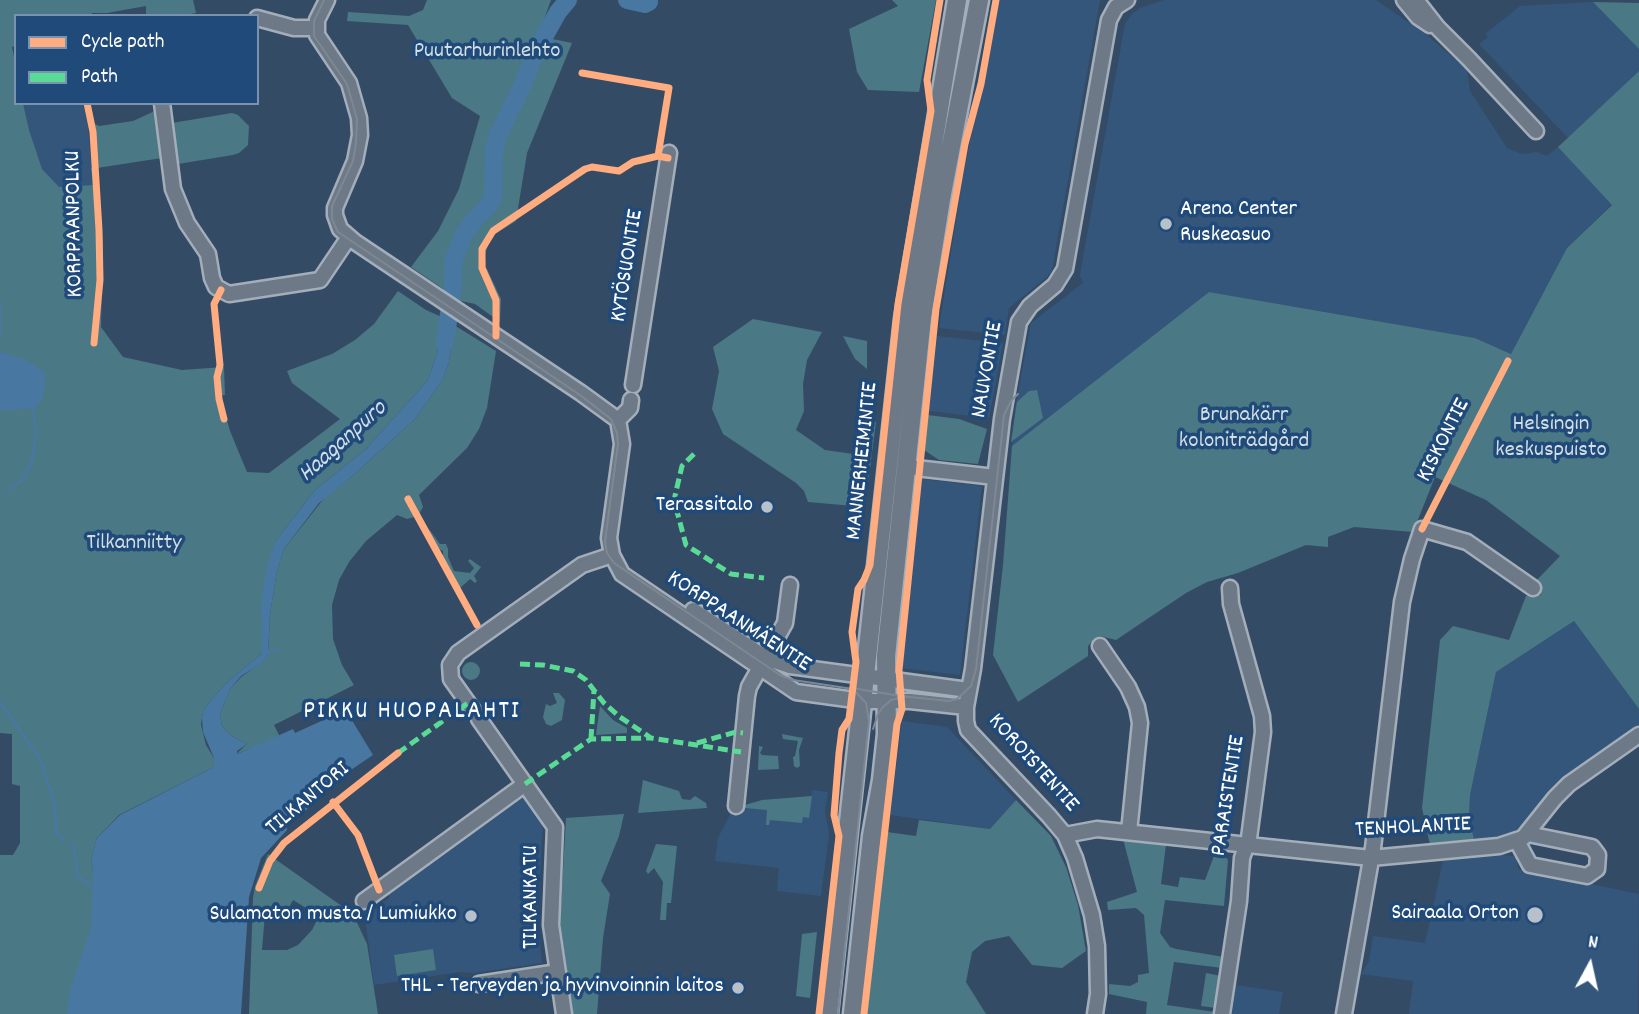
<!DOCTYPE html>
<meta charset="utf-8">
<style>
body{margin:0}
#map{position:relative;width:1639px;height:1014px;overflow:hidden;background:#344b65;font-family:Dekko,sans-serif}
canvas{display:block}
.legend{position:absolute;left:14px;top:14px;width:245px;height:91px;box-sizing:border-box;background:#1f4a7a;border:2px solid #7992af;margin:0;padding:9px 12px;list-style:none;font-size:21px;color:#fff}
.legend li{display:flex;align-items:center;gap:14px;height:35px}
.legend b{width:35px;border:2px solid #7992af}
.north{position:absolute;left:1555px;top:930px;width:70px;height:70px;-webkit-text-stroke:5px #1f4a7a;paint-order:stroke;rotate:8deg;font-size:19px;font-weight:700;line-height:28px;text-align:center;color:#fff}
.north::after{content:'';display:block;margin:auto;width:24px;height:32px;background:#fff;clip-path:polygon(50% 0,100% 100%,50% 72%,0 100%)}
</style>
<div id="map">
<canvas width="1639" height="1014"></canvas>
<ul class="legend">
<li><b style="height:9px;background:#ffac80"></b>Cycle path</li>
<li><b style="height:9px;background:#5adb95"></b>Path</li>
</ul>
<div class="north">N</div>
</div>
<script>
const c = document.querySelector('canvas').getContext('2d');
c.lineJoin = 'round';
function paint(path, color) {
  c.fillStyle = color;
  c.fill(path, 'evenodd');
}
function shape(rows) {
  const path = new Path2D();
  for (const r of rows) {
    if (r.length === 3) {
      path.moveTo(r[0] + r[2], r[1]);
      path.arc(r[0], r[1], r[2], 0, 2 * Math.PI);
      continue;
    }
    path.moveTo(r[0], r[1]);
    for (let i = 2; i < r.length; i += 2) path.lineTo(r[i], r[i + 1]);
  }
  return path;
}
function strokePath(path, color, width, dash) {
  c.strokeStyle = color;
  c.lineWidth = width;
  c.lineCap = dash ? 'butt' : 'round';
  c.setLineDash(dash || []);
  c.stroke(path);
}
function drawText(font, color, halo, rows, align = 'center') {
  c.font = font + ' Dekko,sans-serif';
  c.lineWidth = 7;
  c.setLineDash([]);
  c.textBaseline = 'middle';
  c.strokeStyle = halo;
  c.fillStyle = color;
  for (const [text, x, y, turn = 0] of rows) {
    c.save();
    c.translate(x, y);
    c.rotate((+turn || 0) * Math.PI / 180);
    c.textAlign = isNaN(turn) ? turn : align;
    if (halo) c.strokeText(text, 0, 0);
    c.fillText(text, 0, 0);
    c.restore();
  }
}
paint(shape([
 [998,0,1100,0,1052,270,1048,276,1009,308,1005,335,939,328,963,177],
 [1165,0,1376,0,1427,35,1467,70,1470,91,1507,148,1522,154,1536,152,1547,156,1558,147,1612,204,1567,248,1511,354,1475,338,1209,292,1012,446,1015,409,1031,323,1083,283,1080,276,1084,252,1125,24,1131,15,1140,8],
 [1593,2,1639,49,1639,71,1568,138,1479,44,1488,37,1485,34,1520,6],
 [23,103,83,103,88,128,93,185,41,189],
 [937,336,1003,343,989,418,929,411],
 [922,479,982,486,960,675,900,668],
 [1574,621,1639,709,1639,726,1564,776,1534,811,1527,822,1514,833,1500,837,1474,840,1469,816,1470,795,1496,672],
 [902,721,947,727,1016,800,990,829,890,815],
 [812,790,828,792,825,810,829,834,821,896,777,891,779,868,715,861,718,838,735,805,811,800],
 [521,793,543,823,537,920,542,963,474,973,460,972,374,985,365,917,390,897,386,891],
 [1499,854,1516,857,1518,869,1639,894,1638,1014,1409,1014,1413,981,1361,974,1369,961,1373,936,1425,943,1443,861],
 [1236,985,1283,992,1279,1014,1232,1014]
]), '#34567b');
paint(shape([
 [0,0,193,0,196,13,180,16,146,16,146,6,107,13,92,13,91,16,16,16,16,46,12,47,16,66,16,103,23,103,29,130,42,169,59,187,93,185,91,168,97,167,95,124,99,126,133,121,157,110,162,158,97,168,103,244,101,327,123,357,182,370,224,367,225,395,220,395,230,431,247,472,269,473,340,419,292,383,287,371,332,354,355,340,374,324,398,291,426,310,444,318,437,353,428,380,366,449,315,490,280,535,274,546,262,653,224,685,204,709,202,717,201,725,206,745,214,758,214,767,119,815,97,838,91,859,93,872,132,1014,0,1014,0,855,13,855,20,843,20,786,12,784,12,734,0,733],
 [427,0,551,0,538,36,572,43,527,153,516,221,495,234,490,240,485,254,486,267,501,299,500,322,475,304,461,301,411,267,438,231,459,189,480,116,452,98,408,25,347,21,348,12,409,16,423,10],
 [892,0,936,0,919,92,868,90,857,72,849,29,898,6],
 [1593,2,1639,3,1639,49],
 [1639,71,1639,709,1574,621,1496,672,1470,795,1469,816,1474,840,1430,845,1422,808,1440,640,1453,626,1509,640,1526,596,1541,595,1535,582,1560,556,1486,500,1435,477,1413,532,1354,527,1328,537,1328,547,1306,545,1238,573,1207,582,1186,593,1116,640,1100,636,1094,639,1088,646,1088,656,1018,702,993,655,1003,565,1012,446,1209,292,1475,338,1511,354,1567,248,1612,205,1558,147],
 [232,113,238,115,249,126,248,145,239,153,233,155,178,164,172,123],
 [753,319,822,332,807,360,803,384,804,411,796,430,825,450,861,455,865,420,876,422,865,507,808,502,804,491,796,483,723,434,712,409,719,371,713,347],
 [454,325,496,351,487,408,479,429,467,448,419,495,423,507,418,516,407,519,397,515,366,541,349,562,339,580,332,605,333,639,342,665,354,685,274,725,280,737,236,754,247,744,230,735,222,726,220,714,230,689,241,677,262,662,268,654,270,614,277,571,284,549,325,497,350,478,415,419,443,379,449,362],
 [843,336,867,341,867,369,855,359],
 [1037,390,1043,418,1011,442,1017,402,1029,391],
 [928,415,959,419,987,429,978,464,939,460,924,450],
 [429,529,440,544,446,544,448,549,448,557,454,571,470,573,474,568,468,561,470,559,481,567,474,576,477,581,475,583,470,579,459,589,443,557,443,551,435,547],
 [471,671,9],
 [553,693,559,693,565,700,562,720,551,726,546,724,543,717,546,704,550,706,557,703],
 [600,706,613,720,627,728,627,733,596,735],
 [782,734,803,738,799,750,800,766,797,768,794,766,793,757,795,756,798,741,783,739],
 [759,746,763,747,760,753,762,755,778,756,779,769,758,770],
 [643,780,679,791,682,799,690,800,695,796,706,803,707,808,638,813],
 [812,796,809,818,803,817,802,823,770,820,769,825,766,825,767,810,745,808,745,805,762,800],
 [1016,800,1051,836,1066,867,1078,905,1086,951,1062,968,1032,965,1009,936,985,941,972,952,966,982,986,1014,867,1014,887,832,916,836,919,820,990,829],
 [624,814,619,836,601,881,610,894,603,938,597,1014,573,1014,560,922,566,818],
 [1123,839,1166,845,1161,884,1178,887,1180,877,1205,880,1215,853,1222,853,1228,860,1224,906,1165,900,1160,933,1170,947,1176,949,1224,957,1222,968,1174,962,1167,1005,1215,1012,1215,1014,1146,1014,1147,1002,1109,994,1109,984,1130,986,1138,982,1138,975,1149,973,1144,915,1136,908,1108,910,1107,902,1137,892],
 [656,844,677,846,671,903,667,903,666,920,660,920,663,882,654,868,648,874,646,871],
 [268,854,353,914,367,944,378,1014,249,1014,253,898,255,886],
 [293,900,319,916,312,930,298,945,287,950,262,950,265,914,282,920],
 [817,932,810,998,796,996,802,934],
 [433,949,436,970,397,976,394,955],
 [1206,973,1221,976,1216,1008,1201,1006]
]), '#4a7885');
paint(shape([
 [444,318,454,325,449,362,443,379,415,419,350,478,319,503,284,549,277,571,270,614,268,654,262,663,241,676,230,689,220,714,222,726,230,735,247,744,237,751,237,754,293,729,295,733,341,712,350,717,373,755,314,795,316,799,309,808,286,824,287,830,261,858,249,897,241,1014,67,1014,70,991,91,928,93,872,91,859,97,838,120,815,214,767,214,758,203,732,202,717,204,709,224,685,262,653,261,604,265,575,274,545,280,535,315,490,366,449,428,380,437,353],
 [0,352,26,360,43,371,45,376,44,395,36,408,0,410]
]), '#4878a2');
strokePath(shape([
 [0,301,0,335],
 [7,490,20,482,32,462,36,432,33,409],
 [268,652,279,649],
 [0,702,41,761,55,805,56,833,63,840],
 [72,845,74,849,78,876,92,886]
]), '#4878a2', 2.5);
strokePath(shape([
 [627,0,645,4,649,2],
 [445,343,453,284,453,262,464,234,475,219,487,207,493,197,494,150,498,135,523,84,536,51,558,12,568,0]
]), '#4878a2', 18);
const minor = shape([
 [327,0,317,20,317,35,349,83,359,118,360,135,355,161,335,208,335,215,340,229,355,242,581,393,618,420,622,444,609,538,612,555,622,574,796,692,862,701,910,701,966,707],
 [1404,0,1418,17,1430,25],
 [1416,0,1438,28,1469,59,1536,131],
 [257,18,294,28,316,28],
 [162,103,173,189,187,223,208,254,212,278,216,287,229,294,320,280,349,237],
 [633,385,669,153],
 [618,420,630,408,631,400],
 [907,467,995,477],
 [693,610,766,658,790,666,968,690],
 [1100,646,1128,687,1137,707,1140,723,1129,832],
 [473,710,451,679,450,665,458,653,582,565,612,555],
 [479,719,555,827,551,925,564,1014],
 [736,806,747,696,749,687,785,623,790,585],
 [1065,835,1097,829,1371,858,1499,846,1523,838,1555,798,1569,784,1639,735],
 [1517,841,1530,865,1587,876,1597,869,1598,855,1592,847,1528,834],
 [364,901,525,784],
 [479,984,558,972],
 [1095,1014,1098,994,1097,946,1092,915,1075,858,1065,835,1049,816,968,730,966,721,966,707,973,669,1002,419,1019,322,1030,306,1055,285,1065,269,1109,20,1116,7,1127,0],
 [1222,1014,1239,901,1242,858,1249,838,1263,732,1262,716,1231,604,1230,588],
 [1344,1014,1373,848,1402,602,1412,559,1422,529,1467,542,1533,588]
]);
const major = shape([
 [828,1014,904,319,957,0],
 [853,1014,872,836,882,780,887,734,886,656,922,318,941,199,979,0]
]);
strokePath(minor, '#a4aeba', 19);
strokePath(major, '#a4aeba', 23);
strokePath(minor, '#6d7986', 14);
strokePath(major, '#6d7986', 18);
strokePath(shape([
 [324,0,314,21,314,36,347,84,357,119,356,143,353,161,332,206,332,219,338,232,580,395,611,419,617,433,618,444,605,541,607,553,614,563,780,675,793,680,853,689,866,703,869,721,838,1014],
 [852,688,900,696,949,701,957,699,971,686,976,669,1004,415,1011,401,1018,394],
 [873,729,878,714,883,707,891,700,904,697]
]), '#7e8895', 2);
strokePath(shape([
 [694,454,682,466,674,500,686,545,731,574,764,578],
 [520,664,543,665,573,671,586,680,604,703,620,717,651,738,741,752],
 [591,739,594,690],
 [697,743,736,732,743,733],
 [398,753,468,703],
 [525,784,591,739,651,738]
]), '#5adb95', 5, [10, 5]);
strokePath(shape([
 [582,73,669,88,658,156],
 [87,103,93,132,99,230,100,280,94,343],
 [221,290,214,304,220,365,217,377,219,399,224,419],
 [496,336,496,300,482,268,482,249,493,231,585,169,592,167,619,171,633,162,658,156,668,158],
 [408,499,477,625],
 [1422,529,1508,361],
 [333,802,358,835,379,890],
 [259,888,270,861,284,843,398,753],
 [819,1014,839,836,834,815,839,753,842,730,849,719,856,662,852,632,858,589,864,580,870,565,898,304,931,111,927,80,940,0],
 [864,1014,897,724,902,709,899,670,936,309,965,144,981,84,996,0]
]), '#ffac80', 7);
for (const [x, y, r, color] of [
 [1166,224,7,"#b8c0c9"],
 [767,507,7,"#b8c0c9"],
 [1535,915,9,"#b8c0c9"],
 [471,916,7,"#b8c0c9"],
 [738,988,7,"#b8c0c9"]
]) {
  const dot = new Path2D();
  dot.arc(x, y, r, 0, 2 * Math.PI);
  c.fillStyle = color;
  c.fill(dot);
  strokePath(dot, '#1f4a7a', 2.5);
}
drawText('23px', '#d3dfe2', '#1f4a7a', [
 ["Puutarhurinlehto",487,53],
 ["Brunakärr",1244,417],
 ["koloniträdgård",1244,443],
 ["Helsingin",1551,426],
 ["keskuspuisto",1551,452],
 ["Tilkanniitty",134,545]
]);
drawText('23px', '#fff', '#1f4a7a', [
 ["Arena Center",1180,211,"left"],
 ["Ruskeasuo",1180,237,"left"],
 ["Terassitalo",753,507],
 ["Sairaala Orton",1519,915],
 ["Sulamaton musta / Lumiukko",457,916],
 ["THL - Terveyden ja hyvinvoinnin laitos",724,988]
], 'right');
drawText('23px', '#fff', '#1f4a7a', [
 ["KORPPAANPOLKU",76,224,-91],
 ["KYTÖSUONTIE",629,266,-81],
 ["NAUVONTIE",989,370,-80],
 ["KISKONTIE",1445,441,-63],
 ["MANNERHEIMINTIE",864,461,-84],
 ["KORPPAANMÄENTIE",738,623,33],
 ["KOROISTENTIE",1032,764,48],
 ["PARAISTENTIE",1230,796,-81],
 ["TILKANTORI",309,800,-40],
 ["TENHOLANTIE",1413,829,-3],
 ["TILKANKATU",533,897,-90]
]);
drawText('italic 24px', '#d2dee9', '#1f4a7a', [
 ["Haaganpuro",344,443,-42]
]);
c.letterSpacing = '2px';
drawText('26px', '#fff', '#1f4a7a', [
 ["PIKKU HUOPALAHTI",412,713]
]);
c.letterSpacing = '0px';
</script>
